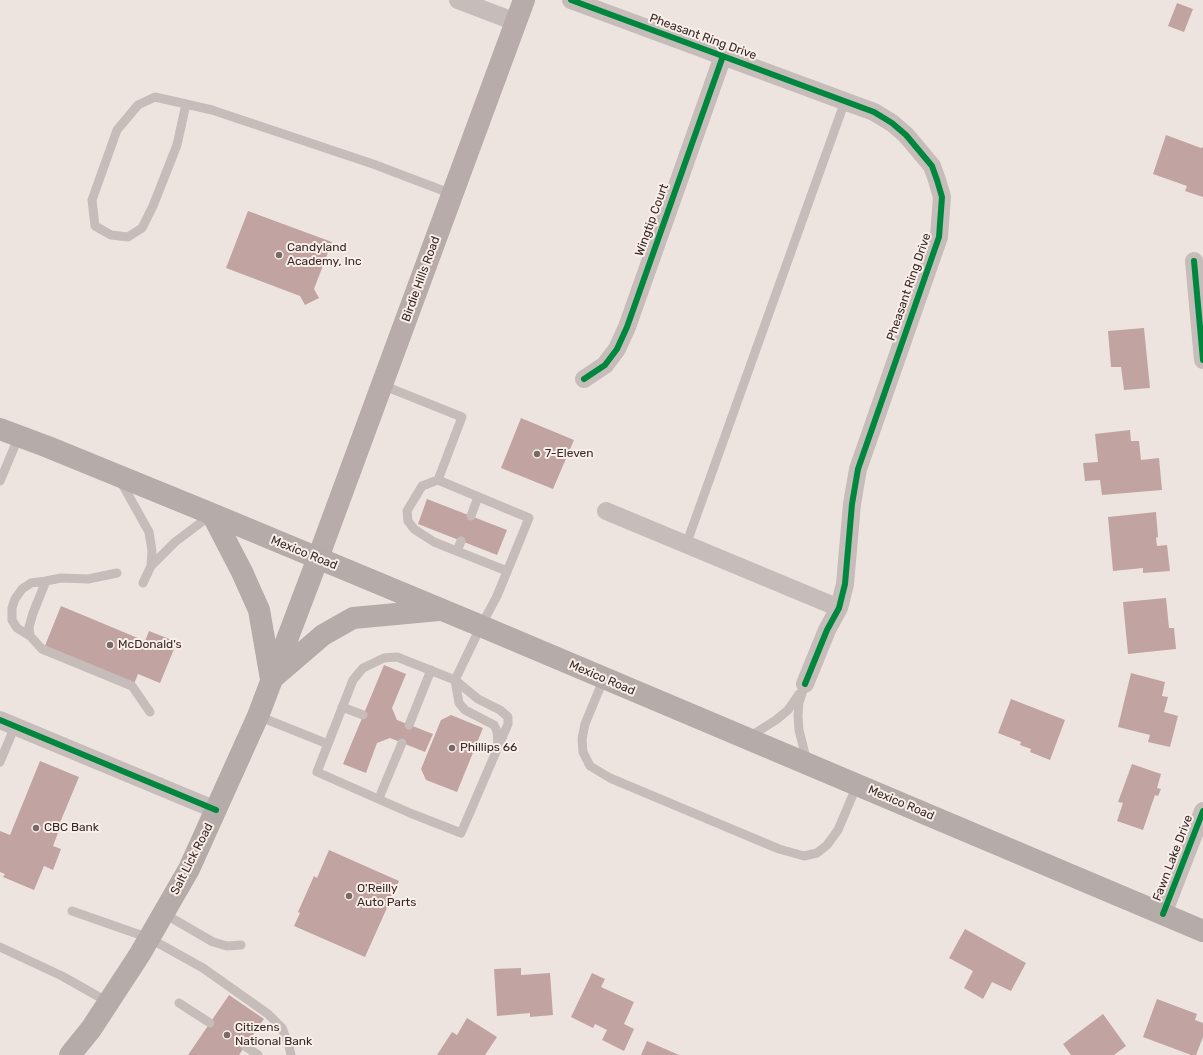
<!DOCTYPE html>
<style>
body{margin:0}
canvas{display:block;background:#ede4e0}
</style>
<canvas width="1203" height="1055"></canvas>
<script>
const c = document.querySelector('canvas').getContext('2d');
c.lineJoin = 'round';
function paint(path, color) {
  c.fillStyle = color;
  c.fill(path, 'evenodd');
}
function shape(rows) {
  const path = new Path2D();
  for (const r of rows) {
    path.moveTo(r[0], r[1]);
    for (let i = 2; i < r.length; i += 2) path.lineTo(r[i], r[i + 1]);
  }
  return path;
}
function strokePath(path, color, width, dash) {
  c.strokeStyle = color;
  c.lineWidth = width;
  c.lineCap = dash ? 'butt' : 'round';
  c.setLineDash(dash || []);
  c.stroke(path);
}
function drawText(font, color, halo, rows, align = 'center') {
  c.font = font + ' Rubik,sans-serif';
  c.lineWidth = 4;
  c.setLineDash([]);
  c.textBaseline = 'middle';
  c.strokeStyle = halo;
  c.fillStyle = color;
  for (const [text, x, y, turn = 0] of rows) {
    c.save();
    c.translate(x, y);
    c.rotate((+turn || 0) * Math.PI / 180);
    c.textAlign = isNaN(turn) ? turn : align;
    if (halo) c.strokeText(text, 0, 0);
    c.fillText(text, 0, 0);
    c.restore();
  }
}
paint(shape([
 [1177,3,1193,9,1184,32,1168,26],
 [1166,135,1201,148,1203,147,1203,197,1185,191,1187,186,1153,174],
 [248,211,332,242,314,289,319,298,305,305,300,296,226,268],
 [1144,328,1150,388,1124,390,1121,367,1111,367,1108,331],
 [521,418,574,440,553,489,501,468],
 [1130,430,1131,441,1139,441,1141,460,1159,458,1162,490,1102,495,1100,480,1085,481,1083,463,1098,462,1095,434],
 [427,499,507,530,497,555,418,524],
 [1156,512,1158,537,1156,538,1157,546,1167,545,1170,571,1143,573,1143,568,1113,571,1108,517],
 [1166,598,1169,628,1174,628,1176,649,1128,654,1123,602],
 [61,606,145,641,149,631,177,642,160,683,138,674,134,684,44,648],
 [384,665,406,674,392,708,397,720,433,734,425,752,390,738,377,743,366,773,343,764],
 [1131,673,1165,682,1162,696,1168,697,1164,712,1178,716,1170,747,1148,742,1150,735,1118,727],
 [1011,699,1065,720,1050,760,1030,752,1031,749,1020,745,1021,742,998,733],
 [451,715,483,728,457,792,426,780,421,769,441,720],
 [40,761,79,777,59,825,61,825,53,846,61,849,53,870,44,866,34,890,3,877,5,874,0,872,0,831,10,835],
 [1132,764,1161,774,1157,788,1161,789,1158,796,1155,795,1143,830,1117,821,1123,803,1118,802],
 [329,850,399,881,365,957,294,926,300,913,298,912,314,876,317,878],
 [965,929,1026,963,1011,991,992,982,983,999,964,988,973,971,949,958],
 [521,968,521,975,550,973,553,1015,530,1017,530,1013,497,1016,494,969],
 [592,973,605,979,601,987,634,1002,624,1024,634,1029,624,1051,602,1040,607,1030,595,1024,593,1028,571,1017],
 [229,995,264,1019,239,1055,188,1055],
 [1157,999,1197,1014,1195,1020,1203,1023,1203,1037,1196,1055,1191,1055,1143,1037],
 [1103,1014,1126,1046,1114,1055,1071,1055,1063,1044],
 [467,1018,497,1037,485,1055,437,1055,452,1032,457,1035],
 [647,1041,679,1055,641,1055]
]), '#c1a4a2');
strokePath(shape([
 [186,104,177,145,153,206,142,228,128,237,111,235,95,226,92,200,117,130,138,105,155,97,186,104,212,110,373,164,452,194],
 [382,385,462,417,438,480,529,518,497,596,481,626,455,680,459,703,465,710,494,725,497,731,498,746],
 [120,480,149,532,152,551,151,566,143,583],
 [438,480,422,486,407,511,408,521,414,529,434,542,507,571],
 [0,481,19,436],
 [471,516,478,497],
 [686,545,845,101],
 [457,551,461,541],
 [151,566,175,542,211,515],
 [117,573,88,579,61,578,46,581,33,613,29,627,30,636,42,649,132,686,150,712],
 [30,636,17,628,12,620,12,608,15,599,22,589,31,583,46,581],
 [397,657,455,680,478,699,500,710,508,717,508,724,461,833,410,813,317,772,353,680,363,668,384,658,397,657],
 [604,678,585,724,582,739,583,752,590,766,610,778,779,849,804,856,817,853,827,845,838,830,857,785],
 [805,684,799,703,798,715,799,730,807,762],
 [342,707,363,715],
 [258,716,328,744],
 [409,725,431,670],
 [749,737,776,720,788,710,799,694],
 [0,762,15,726],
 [379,798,402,743],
 [72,911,149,938,203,968,268,1014,282,1028,289,1046,291,1055],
 [163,913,213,942,227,946,241,945],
 [0,947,62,976,108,1002],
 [179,1003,210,1023],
 [245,1046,258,1055]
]), '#c6bcba', 9);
strokePath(shape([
 [458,0,516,22],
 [571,0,874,112,892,123,906,135,932,166,937,180,942,197,939,237,858,469,852,504,845,584,839,608,827,630,805,684],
 [1194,261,1203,360],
 [584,379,605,365,617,349,627,327,723,56],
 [606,511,839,608],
 [0,720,216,810],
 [1163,914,1203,811]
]), '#c6bcba', 18);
strokePath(shape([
 [318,558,524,0]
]), '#b7acaa', 22);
strokePath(shape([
 [0,429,48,447,212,514,481,626,1203,931],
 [212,514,242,572,259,610,271,679],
 [274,677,323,635,353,618,439,610],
 [70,1055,91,1029,140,954,189,869,258,716,318,558]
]), '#b5aba9', 22);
strokePath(shape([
 [571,0,874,112,892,123,906,135,932,166,937,180,942,197,939,237,858,469,852,504,845,584,839,608,827,630,805,684],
 [1194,261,1203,360],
 [584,379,605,365,617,349,627,327,723,56],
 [0,720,216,810],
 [1163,914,1203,811]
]), '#00873e', 6);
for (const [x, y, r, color] of [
 [279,255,4,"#776a68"],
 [537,454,4,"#776a68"],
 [110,645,4,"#776a68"],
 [452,748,4,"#776a68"],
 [36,828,4,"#776a68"],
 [349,896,4,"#776a68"],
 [227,1035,4,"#776a68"]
]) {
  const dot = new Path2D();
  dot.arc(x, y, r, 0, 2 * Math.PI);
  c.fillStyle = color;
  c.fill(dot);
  strokePath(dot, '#faeee8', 1.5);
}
drawText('12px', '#372928', '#faeee8', [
 ["Pheasant Ring Drive",703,37,20],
 ["Wingtip Court",652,220,-70],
 ["Birdie Hills Road",421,279,-70],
 ["Pheasant Ring Drive",909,287,-71],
 ["Mexico Road",304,553,22],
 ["Mexico Road",602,678,23],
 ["Mexico Road",901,803,23],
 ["Fawn Lake Drive",1173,858,-69],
 ["Salt Lick Road",192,859,-63]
]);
drawText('12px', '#372928', '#faeee8', [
 ["Candyland",287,248],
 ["Academy, Inc",287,262],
 ["7-Eleven",545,454],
 ["McDonald's",118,645],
 ["Phillips 66",460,748],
 ["CBC Bank",44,828],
 ["O'Reilly",357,889],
 ["Auto Parts",357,903],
 ["Citizens",235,1028],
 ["National Bank",235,1042]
], 'left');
</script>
